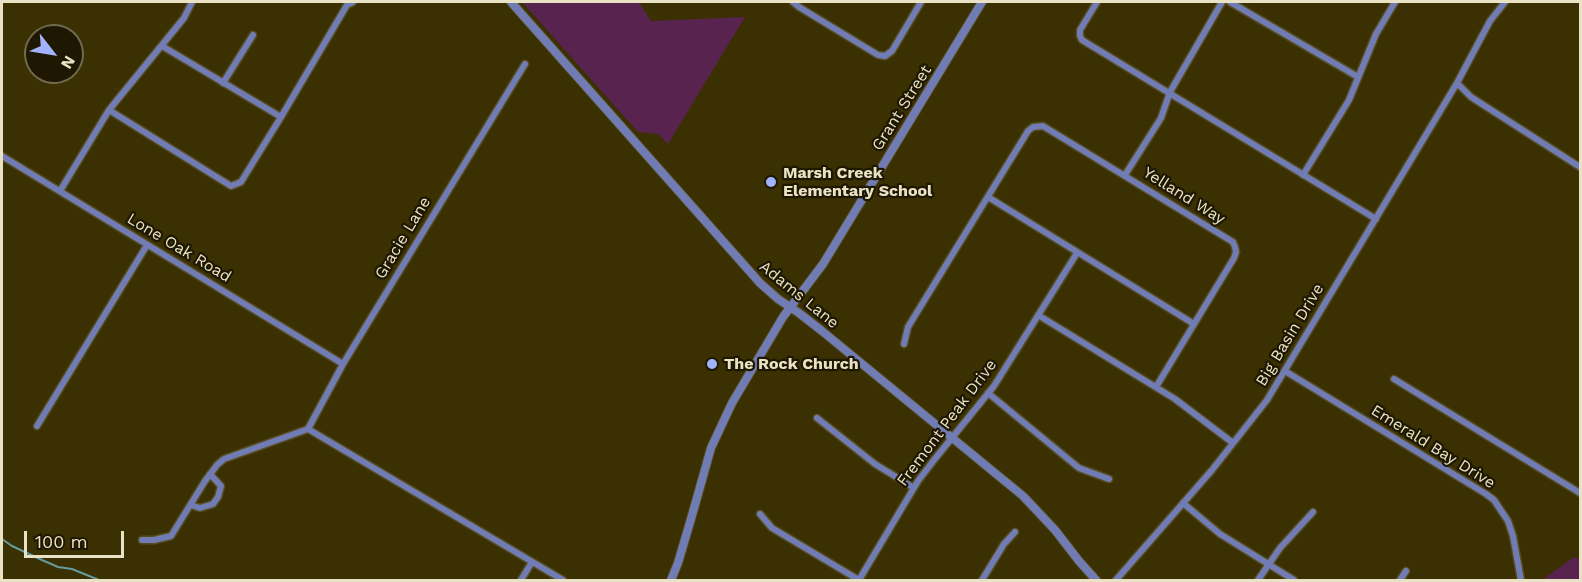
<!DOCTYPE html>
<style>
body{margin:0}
#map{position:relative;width:1582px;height:582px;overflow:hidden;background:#3a3001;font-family:"Work Sans",sans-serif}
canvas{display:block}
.frame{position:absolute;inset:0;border:3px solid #eae2c5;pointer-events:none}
.north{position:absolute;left:24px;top:24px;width:60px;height:60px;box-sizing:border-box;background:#1e1802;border:2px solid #706950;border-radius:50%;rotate:121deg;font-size:16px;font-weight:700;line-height:24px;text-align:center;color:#eae2c5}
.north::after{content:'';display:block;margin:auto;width:21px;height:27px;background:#a3b2fd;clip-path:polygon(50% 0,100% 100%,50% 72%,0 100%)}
.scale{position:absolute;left:24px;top:531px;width:100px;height:27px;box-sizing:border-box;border:3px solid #eae2c5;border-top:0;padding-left:8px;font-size:18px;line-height:21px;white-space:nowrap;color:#eae2c5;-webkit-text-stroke:4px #1e1802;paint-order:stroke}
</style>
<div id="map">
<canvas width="1582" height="582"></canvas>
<div class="frame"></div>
<div class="north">N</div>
<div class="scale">100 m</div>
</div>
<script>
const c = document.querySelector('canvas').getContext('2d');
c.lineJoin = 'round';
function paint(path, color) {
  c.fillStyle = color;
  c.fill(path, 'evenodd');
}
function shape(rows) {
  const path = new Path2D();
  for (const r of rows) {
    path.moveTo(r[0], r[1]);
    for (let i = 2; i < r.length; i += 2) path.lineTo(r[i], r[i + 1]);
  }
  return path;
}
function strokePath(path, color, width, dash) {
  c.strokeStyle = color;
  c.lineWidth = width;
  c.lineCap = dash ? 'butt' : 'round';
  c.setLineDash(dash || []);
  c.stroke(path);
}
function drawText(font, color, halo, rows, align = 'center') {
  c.font = font + ' "Work Sans",sans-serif';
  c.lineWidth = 4.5;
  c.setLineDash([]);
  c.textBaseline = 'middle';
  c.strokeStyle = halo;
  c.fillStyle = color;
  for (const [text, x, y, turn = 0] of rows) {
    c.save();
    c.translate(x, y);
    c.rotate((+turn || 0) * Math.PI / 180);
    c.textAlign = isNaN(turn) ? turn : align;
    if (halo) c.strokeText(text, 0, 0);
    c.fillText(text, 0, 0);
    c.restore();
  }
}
paint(shape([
 [522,2,639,2,651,21,745,17,668,144,658,134,638,132],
 [1574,557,1580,560,1580,580,1542,580]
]), '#58244f');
strokePath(shape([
 [2,539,12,546,42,560,58,567,72,569,99,580]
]), '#649b9e', 2);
const minor = shape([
 [793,2,799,7,878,55,885,56,892,51,921,2],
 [1097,2,1080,30,1080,36,1082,40,1376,219],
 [1230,2,1358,77],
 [162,46,281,117],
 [223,83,253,35],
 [1457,83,1471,97,1580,167],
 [109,110,231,186,241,182,281,117,347,5,353,2],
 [2,156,343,364],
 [1125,175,1161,118,1170,92,1222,2],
 [1303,175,1349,100,1376,34,1395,2],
 [60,191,109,110,184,18,192,2],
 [988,197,1194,324],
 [1038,315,1175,399,1233,443],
 [904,344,908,327,1028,131,1033,127,1043,126,1228,239,1233,242,1235,247,1236,252,1234,258,1156,387],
 [1285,371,1486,494,1494,500,1508,521,1513,536,1521,580],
 [1394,379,1580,493],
 [988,393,1079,468,1109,479],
 [817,418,875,464,914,488],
 [37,426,147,245],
 [308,429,343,364,525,64],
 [308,429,563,580],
 [1183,503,1220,534,1294,580],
 [191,505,200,508,213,504,218,497,221,486,210,474],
 [760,514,772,528,859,580],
 [142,540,154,540,171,536,205,481,217,465,224,459,308,429],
 [521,580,532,562],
 [859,580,918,481,934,460,994,386,1077,253],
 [982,580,1004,544,1015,532],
 [1116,580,1212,470,1267,400,1457,83,1490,21,1505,2],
 [1258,580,1280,548,1313,512],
 [1400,580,1406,571]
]);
const tertiary = shape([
 [511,2,760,283,778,299,799,313,822,331,1023,496,1055,530,1079,561,1096,580],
 [671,580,678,563,693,512,711,448,732,403,783,317,823,264,982,2]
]);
strokePath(minor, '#564c20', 9);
strokePath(tertiary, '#564c20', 10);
strokePath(minor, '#717cb5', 6);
strokePath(tertiary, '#717cb5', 8);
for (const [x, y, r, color] of [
 [771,182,6,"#a3b2fd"],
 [712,364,6,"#a3b2fd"]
]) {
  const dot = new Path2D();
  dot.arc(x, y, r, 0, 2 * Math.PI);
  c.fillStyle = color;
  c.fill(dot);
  strokePath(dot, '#1e1802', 2);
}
drawText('16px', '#eae2c5', '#1e1802', [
 ["Grant Street",902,108,-58],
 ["Yelland Way",1184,196,32],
 ["Gracie Lane",403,238,-59],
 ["Lone Oak Road",179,248,31],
 ["Adams Lane",799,295,39],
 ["Big Basin Drive",1290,335,-59],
 ["Fremont Peak Drive",947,423,-53],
 ["Emerald Bay Drive",1433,447,32]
]);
drawText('bold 16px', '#eae2c5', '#1e1802', [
 ["Marsh Creek",783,173],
 ["Elementary School",783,191],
 ["The Rock Church",724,364]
], 'left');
</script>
